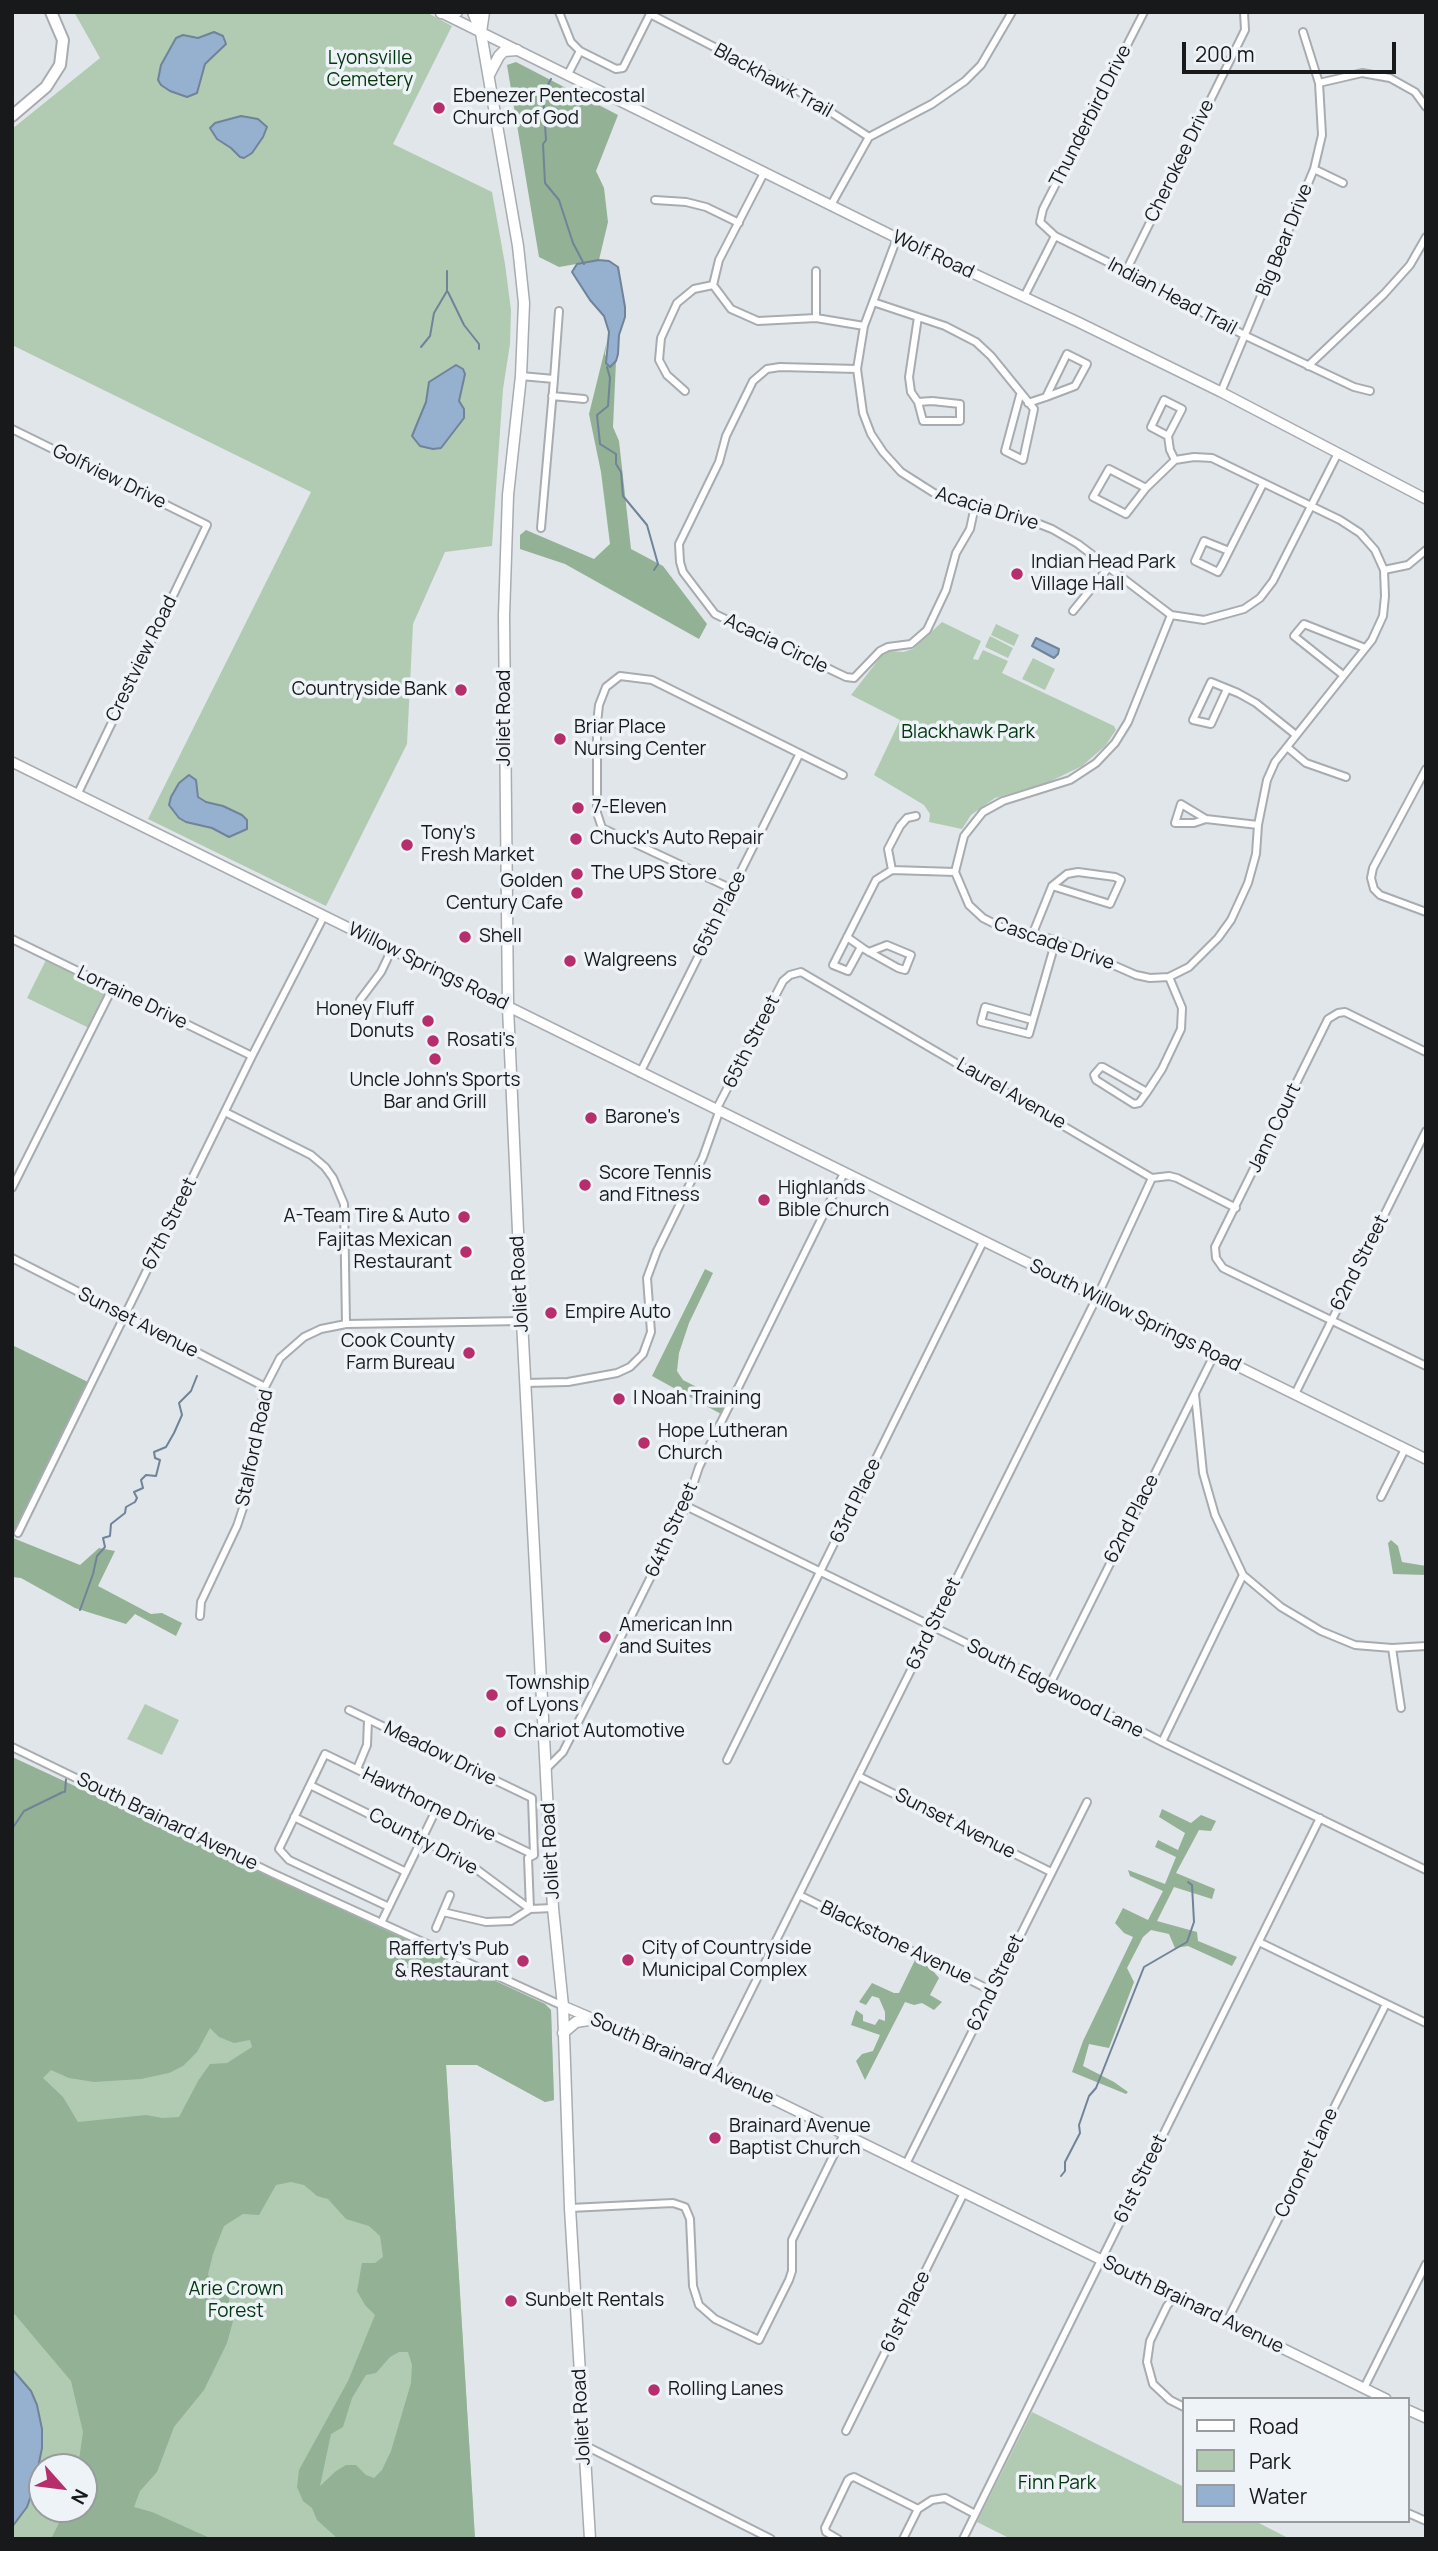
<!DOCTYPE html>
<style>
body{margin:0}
#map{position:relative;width:1438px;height:2551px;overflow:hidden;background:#e1e6ea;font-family:Manrope,sans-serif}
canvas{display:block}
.frame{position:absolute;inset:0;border:14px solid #17191a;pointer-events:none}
.legend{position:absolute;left:1182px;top:2397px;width:228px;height:126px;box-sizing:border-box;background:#eef3f7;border:2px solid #989c9f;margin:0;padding:9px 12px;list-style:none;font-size:21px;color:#17191a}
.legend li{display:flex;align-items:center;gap:14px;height:35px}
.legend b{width:35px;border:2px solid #989c9f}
.north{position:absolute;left:28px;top:2453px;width:70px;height:70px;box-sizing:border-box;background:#eef3f7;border:2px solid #989c9f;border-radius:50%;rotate:118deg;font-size:19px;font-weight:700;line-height:28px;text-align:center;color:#17191a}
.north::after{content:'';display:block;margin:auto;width:24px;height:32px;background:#b72e6d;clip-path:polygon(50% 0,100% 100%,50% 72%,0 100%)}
.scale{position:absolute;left:1182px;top:42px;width:214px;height:32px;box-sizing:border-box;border:4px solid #17191a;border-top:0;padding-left:9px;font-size:21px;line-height:24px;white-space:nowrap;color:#17191a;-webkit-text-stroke:5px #eef3f7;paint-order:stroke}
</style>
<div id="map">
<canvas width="1438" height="2551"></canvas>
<div class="frame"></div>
<ul class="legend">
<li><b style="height:9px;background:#fff"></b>Road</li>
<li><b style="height:19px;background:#b1cbb2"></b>Park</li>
<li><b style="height:19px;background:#96b1cf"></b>Water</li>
</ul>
<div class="north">N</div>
<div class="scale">200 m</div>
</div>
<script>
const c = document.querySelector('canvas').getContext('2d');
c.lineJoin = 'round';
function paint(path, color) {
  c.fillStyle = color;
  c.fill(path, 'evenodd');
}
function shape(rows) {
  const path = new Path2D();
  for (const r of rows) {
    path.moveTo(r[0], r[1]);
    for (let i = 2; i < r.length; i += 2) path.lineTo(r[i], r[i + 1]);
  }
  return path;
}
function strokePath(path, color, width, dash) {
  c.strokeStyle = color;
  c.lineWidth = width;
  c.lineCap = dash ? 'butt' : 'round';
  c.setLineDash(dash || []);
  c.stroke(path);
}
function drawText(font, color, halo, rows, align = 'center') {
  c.font = font + ' Manrope,sans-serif';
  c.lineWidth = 7;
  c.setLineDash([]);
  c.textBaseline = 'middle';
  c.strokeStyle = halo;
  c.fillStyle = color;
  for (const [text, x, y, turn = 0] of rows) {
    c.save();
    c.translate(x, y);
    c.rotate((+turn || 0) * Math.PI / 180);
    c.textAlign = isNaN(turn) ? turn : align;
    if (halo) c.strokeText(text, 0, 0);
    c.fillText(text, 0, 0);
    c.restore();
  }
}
paint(shape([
 [74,12,426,12,452,26,393,144,492,192,505,264,511,310,510,344,503,389,492,546,445,552,413,624,407,744,326,906,148,819,311,492,12,345,12,129,100,58],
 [942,622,981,641,973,659,978,660,983,650,1008,661,1002,673,1114,726,1116,730,1105,746,1082,766,1047,783,995,798,971,815,962,829,929,822,930,814,924,805,874,775,900,720,851,695,882,655,890,651,903,652,913,649],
 [996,624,1019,635,1014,646,991,635],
 [990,636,1013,648,1008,658,985,647],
 [1033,658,1055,669,1045,690,1022,679],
 [46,960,104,989,105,995,89,1028,27,998],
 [145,1704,179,1720,162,1755,127,1739],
 [12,1757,545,2004,551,2010,554,2100,545,2102,477,2065,446,2065,475,2539,12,2539],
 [42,2467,84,2467,84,2509,42,2509],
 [1032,2412,1184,2487,1184,2521,1255,2521,1290,2539,1011,2539,977,2522]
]), '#b1cbb2');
paint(shape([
 [516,62,618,115,596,171,604,188,608,222,599,260,559,267,539,257,507,65],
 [607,341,605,354,610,367,616,361,613,427,619,441,631,549,663,566,707,624,699,639,565,564,520,549,520,535,526,530,594,559,610,544,601,472,589,414],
 [705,1269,713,1273,689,1323,679,1353,677,1371,683,1380,726,1402,721,1414,652,1376],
 [12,1345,90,1383,13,1538,80,1565,99,1548,115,1551,98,1586,151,1614,162,1613,182,1623,176,1636,135,1614,126,1624,75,1608,21,1578,12,1577],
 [1391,1540,1398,1546,1402,1562,1426,1566,1426,1575,1393,1574,1388,1543],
 [12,1757,545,2004,551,2010,554,2100,545,2102,477,2065,446,2065,475,2539,338,2539,317,2520,312,2508,303,2501,297,2487,299,2470,348,2381,375,2315,365,2305,357,2291,362,2263,375,2263,383,2257,380,2236,369,2226,346,2219,328,2199,317,2196,304,2185,291,2182,276,2185,259,2215,243,2214,224,2226,213,2254,208,2274,211,2284,219,2290,229,2285,229,2302,233,2321,227,2343,204,2390,174,2427,157,2472,140,2491,134,2507,152,2512,212,2539,51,2539,66,2509,84,2509,84,2467,78,2467,83,2432,71,2381,12,2311],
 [210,2028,219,2037,234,2043,250,2040,252,2047,227,2063,210,2064,198,2081,179,2117,162,2118,146,2115,78,2122,63,2097,43,2078,51,2070,69,2078,94,2082,141,2079,169,2073,183,2066,197,2052],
 [399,2352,408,2352,412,2365,411,2383,391,2451,382,2470,374,2478,366,2475,356,2465,346,2465,336,2471,320,2486,331,2434,343,2427,352,2398,366,2375,376,2373,390,2357],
 [1162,1809,1191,1823,1201,1815,1216,1821,1211,1831,1199,1830,1176,1873,1215,1889,1212,1899,1174,1887,1157,1921,1197,1932,1198,1941,1237,1957,1232,1966,1188,1946,1175,1948,1169,1934,1151,1930,1143,1937,1127,1968,1134,1982,1109,2048,1089,2044,1083,2066,1114,2082,1128,2092,1126,2094,1072,2072,1083,2041,1133,1937,1124,1933,1115,1923,1123,1908,1148,1920,1163,1891,1130,1876,1128,1870,1165,1884,1176,1857,1155,1847,1158,1840,1178,1850,1185,1833,1159,1817],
 [915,1960,927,1964,939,1978,930,1995,942,2002,934,2010,922,2003,914,2005,905,2002,865,2080,856,2061,862,2054,873,2051,880,2035,851,2025,856,2010,863,2015,863,2021,875,2025,879,2019,885,2021,885,2012,879,1998,872,1996,866,2005,859,2002,872,1983,894,1993,899,1993]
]), '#93b194');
const water = shape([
 [214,32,223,36,226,44,205,64,197,93,187,97,170,91,161,85,158,80,161,65,176,38,183,35,198,38,214,32],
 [241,116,258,119,267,127,263,137,252,153,244,158,240,157,231,148,217,139,210,128,215,123,241,116],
 [599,260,609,261,618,267,625,307,625,317,619,335,618,354,616,361,610,367,606,363,609,332,604,316,590,300,572,272,577,264,599,260],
 [456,365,463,369,465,374,459,401,464,409,464,418,441,448,433,449,420,446,412,436,426,402,429,382,456,365],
 [1036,638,1059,649,1058,654,1054,658,1032,646,1036,638],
 [189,775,196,780,198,797,206,802,223,806,242,815,247,820,247,829,229,837,212,828,186,822,179,818,169,805,171,797,179,783,189,775],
 [12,2369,31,2391,37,2405,42,2429,42,2448,34,2487,27,2507,12,2527,12,2369]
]);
paint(water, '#96b1cf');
strokePath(water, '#708399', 2);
strokePath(shape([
 [551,79,543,94,546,140,543,144,545,183,559,200,573,243,584,264],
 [448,292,464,325,479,344,479,349],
 [421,347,430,336,434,313,447,291,447,271],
 [607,367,610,378,608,406,597,415,600,444,616,454,616,464,621,472,623,496,647,525,658,564,654,570],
 [80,1610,93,1574,97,1556,105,1547,103,1538,110,1536,111,1524,125,1513,126,1507,135,1502,137,1498,134,1492,143,1488,141,1480,146,1475,156,1476,160,1460,155,1458,154,1452,166,1447,174,1433,182,1415,179,1403,191,1391,197,1376],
 [65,1792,66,1779],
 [12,1829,24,1811,63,1792],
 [1061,2176,1065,2171,1065,2162,1080,2133,1079,2125,1089,2096,1096,2088,1144,1967,1187,1942,1194,1922,1192,1885,1188,1882]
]), '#708399', 2);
const street = shape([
 [559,12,571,42,580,51,616,69,623,68,651,12],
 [1144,12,1043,209,1040,222,1055,236,1126,271,1246,336,1354,387,1370,391],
 [650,14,792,87,869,137],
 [568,74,580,51],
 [1319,83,1362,73,1390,78,1415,92,1426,107],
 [869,137,932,104,965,81,981,65,1012,12],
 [1314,169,1343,183],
 [764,173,719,260,713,285,731,309,758,321,816,318,864,326],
 [655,200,686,202,706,207,739,223],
 [831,205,869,137],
 [897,238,864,326,857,369,863,413,871,434,883,452,901,472,934,493,962,503,1011,513,1052,529,1078,544,1171,615,1204,620,1244,609,1260,598,1273,581,1338,453],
 [816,271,816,318],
 [1126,271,1245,30,1244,12],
 [1024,297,1055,236],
 [873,302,945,326,976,342,991,356,1034,409,1023,460,1005,451,1020,395],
 [918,317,909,377,911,392,918,402],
 [1067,354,1087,364,1075,386,1046,397,1067,354],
 [1308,366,1384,294,1410,265,1426,237],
 [857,369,780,367,767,369,753,381,726,436,719,462,679,544,680,562,683,572,715,614,846,677,854,678,880,651,888,647,911,644,927,630,946,590,956,553,970,529,975,506],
 [521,376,554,379,559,311],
 [685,391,667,375,659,360,661,338,677,303,694,289,713,285],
 [1221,392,1314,169,1322,135,1319,83,1303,32],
 [552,396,584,399],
 [1164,400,1182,409,1168,436,1151,427,1164,400],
 [932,401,960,404,960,421,923,421,918,402,932,401],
 [1028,403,1046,397],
 [12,429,207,525,78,793],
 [1168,436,1170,450,1175,460],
 [1109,469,1146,488,1126,514,1093,497,1109,469],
 [1146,488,1175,460,1194,457,1212,458,1340,520,1360,533,1375,550,1384,570,1385,596,1383,616,1372,640,1275,762,1267,780,1258,825,1256,854,1248,883,1231,920,1218,938,1189,967,1169,977,1150,978,1136,975,1056,940,1001,927,983,918,969,905,955,872,964,836,983,812,1003,801,1070,780,1096,763,1115,743,1128,722,1171,615],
 [541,528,554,379],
 [1229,551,1204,541,1195,561,1218,572,1222,565,1229,551,1263,484],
 [1384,570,1408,565,1426,550],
 [1073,611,1109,567],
 [1343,675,1294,636,1304,624,1365,648],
 [1227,689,1211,724,1193,720,1211,682,1238,693,1256,703,1296,735],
 [1287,747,1306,763,1346,777],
 [1426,769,1373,868,1371,878,1374,889,1380,895,1426,912],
 [1206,819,1194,823,1175,823,1181,804,1206,819,1258,825],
 [892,870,955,872],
 [732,889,602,828,597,813,597,723,599,705,606,687,620,676,652,680,843,775],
 [1033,933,1052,886,1110,904,1121,880,1115,877,1078,872,1067,874,1052,886],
 [847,937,864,949,898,968,905,970,911,955,887,945,869,952],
 [12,939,252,1056],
 [861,947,848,971,833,965,876,880,892,870,888,849,900,826,907,818,916,816],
 [360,1000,381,972,392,949],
 [1032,1020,985,1007,981,1022,1029,1034,1056,940],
 [1426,1052,1345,1012,1338,1013,1328,1019,1215,1247,1216,1258,1223,1268,1426,1366],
 [1101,1067,1103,1067,1147,1092,1139,1103,1134,1104,1096,1080,1094,1075,1101,1067],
 [640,1073,799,755],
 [1147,1092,1162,1069,1181,1029,1182,1008,1169,977],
 [716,1110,783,981,790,975,801,972,1152,1178,1169,1176,1177,1178,1236,1208],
 [225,1112,311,1155,325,1167,333,1178,344,1204,346,1324],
 [12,1188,112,989],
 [12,1258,265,1387],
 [525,1383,568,1382,617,1373,630,1367,643,1354,651,1332,647,1278,657,1251,703,1157,719,1112],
 [1195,1394,1203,1473,1215,1515,1243,1575,1281,1607,1321,1631,1355,1645,1392,1648,1426,1646],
 [1295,1394,1426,1131],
 [1381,1497,1405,1449],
 [686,1506,1050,1684,1162,1742,1426,1870],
 [18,1533,252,1056,324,916],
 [200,1616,201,1602,237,1526,243,1508,265,1387,280,1358,304,1337,321,1329,346,1324,522,1321],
 [1392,1648,1401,1708],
 [1050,1684,1214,1355],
 [349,1710,532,1798,534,1855,528,1858,530,1909],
 [1162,1742,1243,1575],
 [12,1747,272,1873,563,2006],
 [727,1760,983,1242],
 [547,1768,563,1752,595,1689,686,1506,699,1467,844,1173],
 [357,1769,367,1745,368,1720],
 [858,1776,1051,1872],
 [310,1785,468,1863,530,1909],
 [294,1817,406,1872],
 [799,1895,992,1991],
 [389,1907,289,1860,279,1849,325,1754,534,1855],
 [443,1912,486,1922,511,1921,530,1909,553,1908],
 [381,1923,437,1808],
 [436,1928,450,1895],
 [1259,1942,1426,2023],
 [712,2069,1097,1297,1152,1178],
 [906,2164,1087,1802],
 [570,2208,673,2203,685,2207,690,2219,693,2286,699,2305,715,2319,759,2340,789,2280,792,2271,792,2240,844,2134],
 [1175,2296,1167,2306,1150,2341,1147,2362,1153,2384,1170,2400,1184,2407],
 [1227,2321,1386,2004],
 [1364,2388,1426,2264],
 [846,2431,964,2193],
 [584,2445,771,2539],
 [1408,2513,1426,2521],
 [838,2539,826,2532,825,2528,848,2480,851,2478,854,2477,918,2509],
 [903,2539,918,2509,932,2500,945,2498,975,2514],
 [963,2539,1320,1818]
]);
const secondary = shape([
 [442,13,897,238,1078,322,1221,392,1426,499],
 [12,762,1426,1459],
 [563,2006,715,2071,1386,2399],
 [1408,2410,1426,2418]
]);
const primary = shape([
 [473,12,481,33,518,246,524,303,521,376,508,495,504,616,508,1007,522,1321,553,1908,563,2006,570,2208,590,2539],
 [441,13,457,12],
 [481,32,484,12],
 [489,75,499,56,504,51,517,50],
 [563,2033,576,2022,594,2019]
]);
const highway = shape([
 [12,116,46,87,60,65,63,40,51,12]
]);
strokePath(street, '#a8acb0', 10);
strokePath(secondary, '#a8acb0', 12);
strokePath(primary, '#a8acb0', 13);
strokePath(highway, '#a8acb0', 14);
strokePath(street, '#fff', 6);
strokePath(secondary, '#fff', 9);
strokePath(primary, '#fff', 10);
strokePath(highway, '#fff', 10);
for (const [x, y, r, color] of [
 [439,108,7,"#b72e6d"],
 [1017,574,7,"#b72e6d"],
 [461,690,7,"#b72e6d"],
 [560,739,7,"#b72e6d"],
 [578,808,7,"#b72e6d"],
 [576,839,7,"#b72e6d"],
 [407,845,7,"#b72e6d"],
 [577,874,7,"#b72e6d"],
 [577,893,7,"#b72e6d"],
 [465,937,7,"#b72e6d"],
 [570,961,7,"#b72e6d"],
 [428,1021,7,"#b72e6d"],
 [433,1041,7,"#b72e6d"],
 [435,1059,7,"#b72e6d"],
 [591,1118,7,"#b72e6d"],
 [585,1185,7,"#b72e6d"],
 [764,1200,7,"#b72e6d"],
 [464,1217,7,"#b72e6d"],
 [466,1252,7,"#b72e6d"],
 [551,1313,7,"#b72e6d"],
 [469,1353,7,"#b72e6d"],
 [619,1399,7,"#b72e6d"],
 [644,1443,7,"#b72e6d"],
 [605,1637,7,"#b72e6d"],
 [492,1695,7,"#b72e6d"],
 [500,1732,7,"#b72e6d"],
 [628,1960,7,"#b72e6d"],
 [523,1961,7,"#b72e6d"],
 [715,2138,7,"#b72e6d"],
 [511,2301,7,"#b72e6d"],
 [654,2390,7,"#b72e6d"]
]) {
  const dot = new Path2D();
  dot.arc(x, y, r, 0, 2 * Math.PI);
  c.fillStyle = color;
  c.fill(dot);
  strokePath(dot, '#eef3f7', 2.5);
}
drawText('19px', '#03360f', '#eef3f7', [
 ["Lyonsville",370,59],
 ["Cemetery",370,81],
 ["Blackhawk Park",968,733],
 ["Arie Crown",236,2290],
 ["Forest",236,2312],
 ["Finn Park",1057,2484]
]);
drawText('19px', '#17191a', '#eef3f7', [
 ["Blackhawk Trail",773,81,29],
 ["Thunderbird Drive",1091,116,-63],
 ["Cherokee Drive",1180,161,-64],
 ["Big Bear Drive",1285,240,-68],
 ["Wolf Road",933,255,25],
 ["Indian Head Trail",1172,297,28],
 ["Golfview Drive",109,477,26],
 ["Acacia Drive",987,509,17],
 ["Acacia Circle",776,644,26],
 ["Crestview Road",142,659,-64],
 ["Joliet Road",505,718,-90],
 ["65th Place",720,914,-63],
 ["Cascade Drive",1054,944,19],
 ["Willow Springs Road",428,967,26],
 ["Lorraine Drive",132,998,26],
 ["65th Street",752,1042,-63],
 ["Laurel Avenue",1011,1094,30],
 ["Jann Court",1275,1128,-64],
 ["67th Street",170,1224,-64],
 ["62nd Street",1360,1263,-63],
 ["Joliet Road",520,1284,-93],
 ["South Willow Springs Road",1135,1316,26],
 ["Sunset Avenue",138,1323,27],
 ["Stalford Road",255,1448,-78],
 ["63rd Place",856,1501,-64],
 ["62nd Place",1132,1519,-63],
 ["64th Street",672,1530,-66],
 ["63rd Street",934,1624,-64],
 ["South Edgewood Lane",1055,1689,27],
 ["Meadow Drive",440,1754,26],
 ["Hawthorne Drive",429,1805,26],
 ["South Brainard Avenue",167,1822,26],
 ["Sunset Avenue",955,1824,27],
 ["Country Drive",423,1842,28],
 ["Joliet Road",551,1851,-93],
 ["Blackstone Avenue",896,1943,26],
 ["62nd Street",996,1983,-64],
 ["South Brainard Avenue",682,2059,24],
 ["Coronet Lane",1307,2163,-64],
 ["61st Street",1141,2179,-64],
 ["South Brainard Avenue",1193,2305,26],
 ["61st Place",906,2312,-64],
 ["Joliet Road",582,2417,-93]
]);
drawText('19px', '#17191a', '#eef3f7', [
 ["Ebenezer Pentecostal",453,97],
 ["Church of God",453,119],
 ["Indian Head Park",1031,563],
 ["Village Hall",1031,585],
 ["Countryside Bank",447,690,"right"],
 ["Briar Place",574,728],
 ["Nursing Center",574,750],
 ["7-Eleven",592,808],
 ["Tony's",421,834],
 ["Fresh Market",421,856],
 ["Chuck's Auto Repair",590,839],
 ["The UPS Store",591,874],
 ["Golden",563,882,"right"],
 ["Century Cafe",563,904,"right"],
 ["Shell",479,937],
 ["Walgreens",584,961],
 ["Honey Fluff",414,1010,"right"],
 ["Donuts",414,1032,"right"],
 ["Rosati's",447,1041],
 ["Uncle John's Sports",435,1081,"center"],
 ["Bar and Grill",435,1103,"center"],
 ["Barone's",605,1118],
 ["Score Tennis",599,1174],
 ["and Fitness",599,1196],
 ["Highlands",778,1189],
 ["Bible Church",778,1211],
 ["A-Team Tire & Auto",450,1217,"right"],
 ["Fajitas Mexican",452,1241,"right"],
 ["Restaurant",452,1263,"right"],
 ["Empire Auto",565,1313],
 ["Cook County",455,1342,"right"],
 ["Farm Bureau",455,1364,"right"],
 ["I Noah Training",633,1399],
 ["Hope Lutheran",658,1432],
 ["Church",658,1454],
 ["American Inn",619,1626],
 ["and Suites",619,1648],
 ["Township",506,1684],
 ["of Lyons",506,1706],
 ["Chariot Automotive",514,1732],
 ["City of Countryside",642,1949],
 ["Municipal Complex",642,1971],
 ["Rafferty's Pub",509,1950,"right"],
 ["& Restaurant",509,1972,"right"],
 ["Brainard Avenue",729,2127],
 ["Baptist Church",729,2149],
 ["Sunbelt Rentals",525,2301],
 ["Rolling Lanes",668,2390]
], 'left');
</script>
